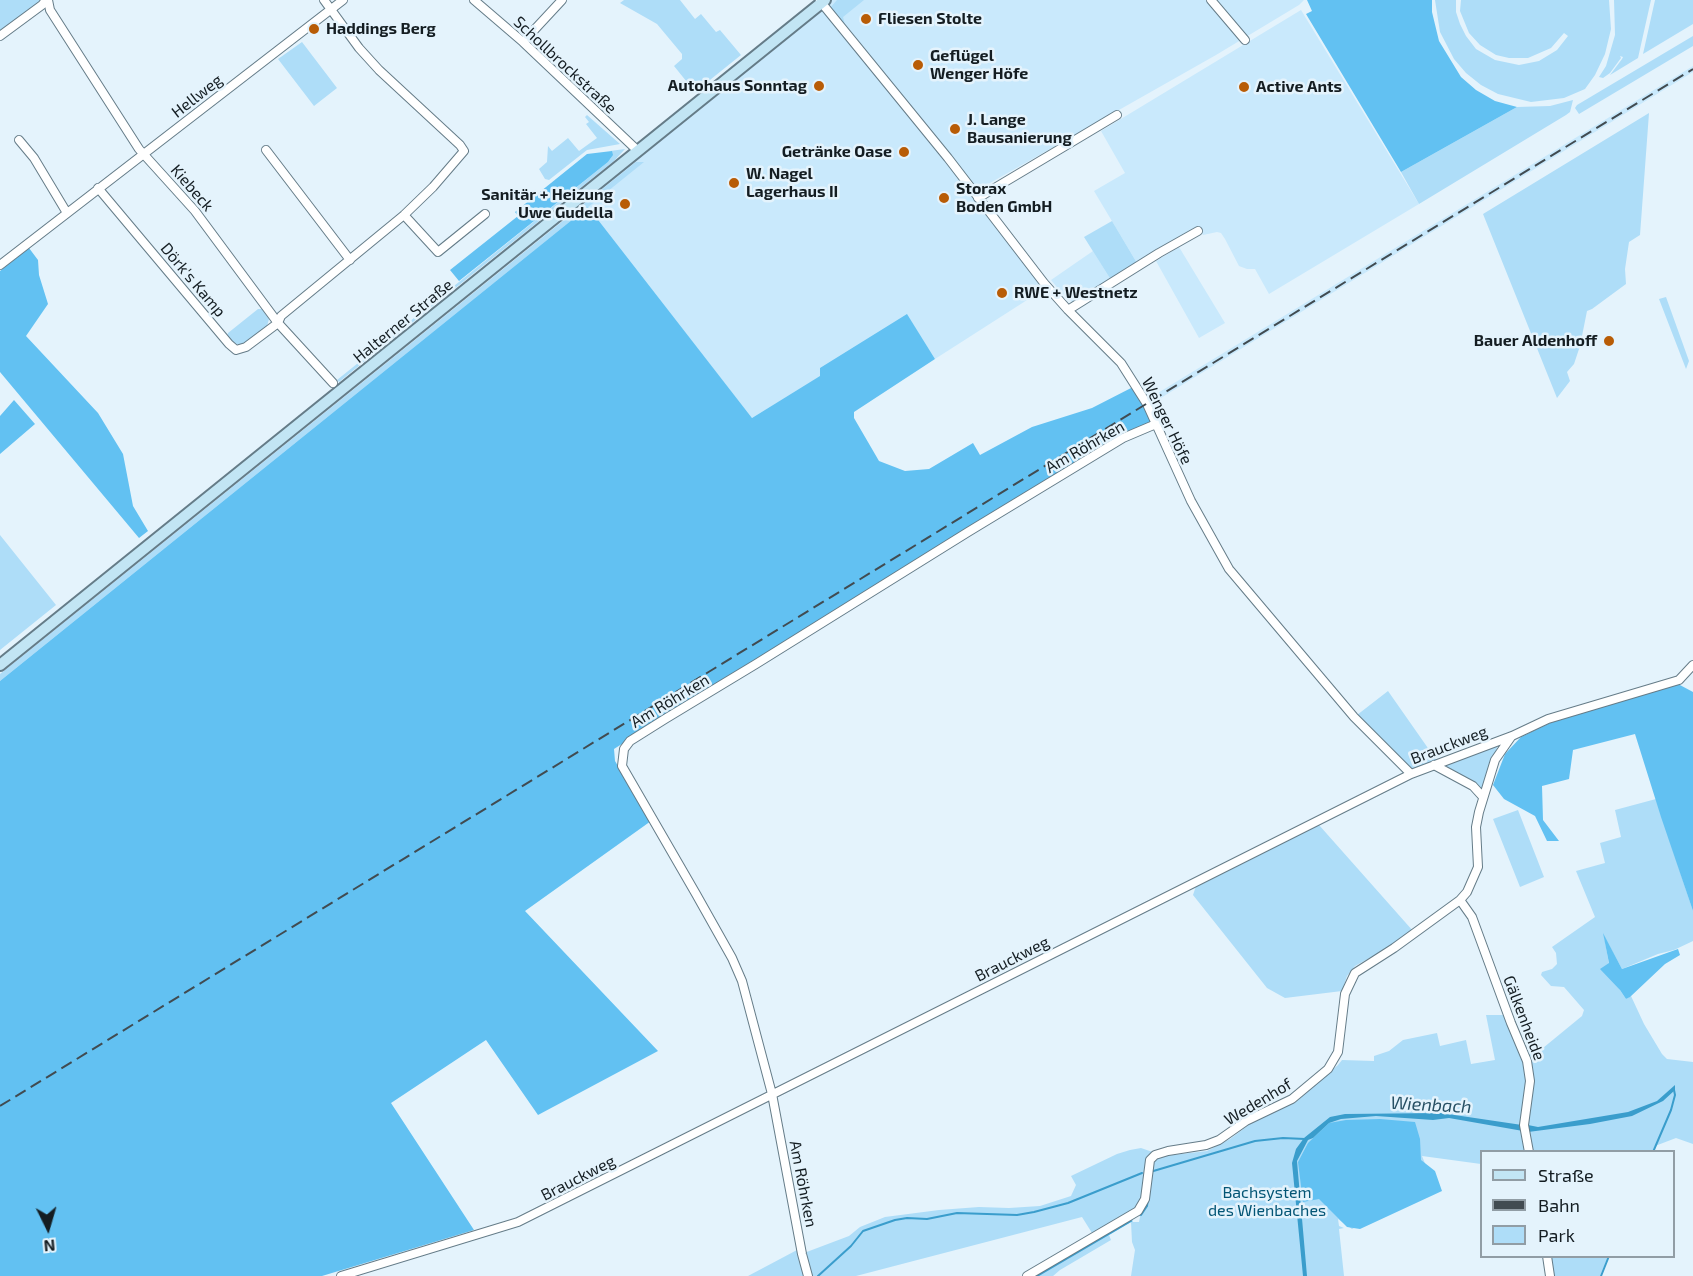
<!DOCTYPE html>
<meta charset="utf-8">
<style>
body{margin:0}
#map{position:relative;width:1693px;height:1276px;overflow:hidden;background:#e4f3fc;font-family:"Exo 2",sans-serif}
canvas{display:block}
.legend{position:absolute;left:1480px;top:1150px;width:195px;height:108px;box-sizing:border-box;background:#e4f3fc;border:2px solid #919da5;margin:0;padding:8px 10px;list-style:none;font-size:18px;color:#141d22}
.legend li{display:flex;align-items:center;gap:12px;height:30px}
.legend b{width:30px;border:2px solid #919da5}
.north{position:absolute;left:18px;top:1198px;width:60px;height:60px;-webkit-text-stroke:4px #e4f3fc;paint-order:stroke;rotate:175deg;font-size:16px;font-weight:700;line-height:24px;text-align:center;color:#141d22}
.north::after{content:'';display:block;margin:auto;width:21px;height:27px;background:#141d22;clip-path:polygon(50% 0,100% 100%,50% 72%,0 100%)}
</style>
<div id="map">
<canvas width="1693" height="1276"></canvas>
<ul class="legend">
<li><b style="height:8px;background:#c2e5f4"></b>Straße</li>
<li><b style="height:8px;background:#414b51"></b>Bahn</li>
<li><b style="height:16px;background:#aeddf8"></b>Park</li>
</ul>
<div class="north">N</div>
</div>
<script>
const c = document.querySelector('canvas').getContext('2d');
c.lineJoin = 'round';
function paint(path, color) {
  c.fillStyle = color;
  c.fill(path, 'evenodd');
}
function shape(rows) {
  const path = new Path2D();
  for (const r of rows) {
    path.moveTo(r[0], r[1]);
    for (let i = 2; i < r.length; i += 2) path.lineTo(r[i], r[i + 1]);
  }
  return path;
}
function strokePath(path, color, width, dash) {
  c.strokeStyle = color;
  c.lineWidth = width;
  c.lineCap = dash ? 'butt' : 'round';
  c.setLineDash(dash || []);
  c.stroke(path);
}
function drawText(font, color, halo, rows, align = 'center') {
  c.font = font + ' "Exo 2",sans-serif';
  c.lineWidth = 5;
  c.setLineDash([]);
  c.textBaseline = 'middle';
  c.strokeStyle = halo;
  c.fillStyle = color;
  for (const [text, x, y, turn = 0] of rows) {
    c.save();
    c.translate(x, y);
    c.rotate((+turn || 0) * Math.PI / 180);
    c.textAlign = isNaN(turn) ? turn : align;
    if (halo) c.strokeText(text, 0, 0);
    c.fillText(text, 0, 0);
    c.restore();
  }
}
paint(shape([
 [825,0,1304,0,1299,5,1216,55,983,187,974,186,951,157,1044,283,1038,293,935,359,907,315,821,376,752,418,579,198],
 [1301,10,1419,204,1269,294,1255,269,1247,269,1239,266,1225,239,1221,233,1217,232,1203,235,1200,230,1137,263,1094,191,1125,173,1101,131],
 [1693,66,1693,72,1151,404,1148,399],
 [1179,247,1225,323,1199,338,1156,261],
 [1093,251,1111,280,1073,303,1060,291,1051,280]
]), '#c9e9fc');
paint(shape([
 [0,0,40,0,41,2,0,31],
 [624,0,680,0,695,19,701,14,716,32,720,30,741,55,695,92,674,66,682,59,682,54,657,24,620,3],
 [837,0,864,0,843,17,845,25,831,11,831,7],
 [1435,0,1456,0,1456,12,1460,24,1466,36,1476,49,1495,60,1519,65,1539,61,1557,50,1568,36,1564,33,1551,48,1528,58,1509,58,1496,55,1480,45,1469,33,1460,11,1461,0,1609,0,1611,29,1605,54,1595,75,1585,89,1564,98,1531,102,1498,94,1481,85,1466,73,1454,59,1440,32],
 [1614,0,1651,0,1638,58,1610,75,1622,59,1623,57,1620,56,1621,58,1610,73,1603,78,1599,77,1606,66,1615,35],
 [1655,0,1693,0,1693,24,1643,54],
 [1693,36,1693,46,1579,114,1575,108,1577,105],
 [302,42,337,88,314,106,278,59],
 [1573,100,1570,112,1566,115,1419,204,1401,172,1517,107,1550,106],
 [1649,113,1640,235,1629,242,1625,269,1626,284,1592,309,1587,311,1580,346,1574,364,1567,372,1570,381,1557,398,1483,214],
 [587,115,620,144,587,150,549,180,545,179,539,169,547,162,548,146,552,151,568,138,579,151,597,138,586,124,589,122,585,117],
 [625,149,614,161,453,290,449,290,608,162,611,158,612,152,610,151],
 [636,162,644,162,0,681,0,674],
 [1112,221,1137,263,1111,280,1084,237],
 [445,293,444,297,339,382,337,380],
 [1666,297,1689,361,1686,369,1659,299],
 [258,309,262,309,269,319,267,326,244,345,239,345,231,341,227,336,228,333],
 [0,535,56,605,0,650],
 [1388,691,1437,761,1412,769,1357,715],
 [1498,744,1484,793,1442,766],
 [1656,799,1693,911,1693,941,1674,950,1658,954,1622,969,1604,936,1609,964,1620,990,1626,999,1631,996,1644,1024,1662,1054,1667,1059,1693,1062,1693,1144,1676,1138,1655,1146,1652,1151,1482,1152,1481,1164,1422,1156,1434,1186,1352,1229,1338,1219,1339,1226,1344,1228,1339,1229,1344,1276,1131,1276,1135,1250,1132,1242,1131,1222,1109,1235,1111,1240,1060,1270,1053,1276,1031,1276,1133,1218,1133,1222,1139,1222,1140,1217,1136,1210,1092,1233,1082,1217,856,1276,748,1276,797,1250,798,1254,804,1253,849,1236,860,1227,885,1217,939,1210,979,1207,1009,1208,1040,1206,1071,1196,1076,1185,1071,1176,1117,1154,1130,1150,1141,1148,1164,1156,1207,1151,1230,1139,1254,1121,1296,1102,1338,1065,1342,1060,1374,1061,1374,1056,1389,1051,1403,1040,1437,1033,1440,1046,1466,1040,1471,1064,1495,1060,1486,1015,1504,1015,1533,1082,1532,1068,1527,1053,1529,1051,1538,1044,1543,1048,1582,1016,1584,1010,1564,987,1551,986,1541,975,1542,972,1552,969,1557,964,1556,953,1552,947,1595,917,1576,871,1605,863,1600,843,1621,837,1615,810],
 [1518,810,1544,877,1520,887,1493,819],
 [1319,825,1413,931,1386,949,1355,966,1347,976,1342,991,1285,998,1267,988,1193,895,1196,886],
 [1551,1257,1608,1257,1600,1276,1554,1276]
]), '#aeddf8');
paint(shape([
 [1307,0,1432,0,1432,12,1439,41,1461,77,1476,90,1495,101,1517,107,1401,172,1306,14,1312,11],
 [612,151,613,155,608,162,459,281,450,270,518,216,515,212,587,154],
 [588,207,752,418,820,376,820,368,907,314,935,359,854,412,854,418,879,461,905,471,929,469,973,443,980,455,1032,427,1092,408,1133,387,1151,421,1149,425,664,717,614,749,615,761,651,821,525,911,658,1051,538,1115,486,1040,391,1103,474,1230,322,1276,0,1276,0,681],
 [29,248,38,260,39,275,48,304,26,336,98,413,123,454,133,506,148,531,139,538,0,372,0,271],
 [14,400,35,424,0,454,0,416],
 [1678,684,1693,692,1693,911,1661,817,1635,734,1573,750,1569,779,1542,786,1543,820,1559,841,1547,841,1535,816,1504,799,1493,785,1505,754,1521,737,1550,723],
 [1603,933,1622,969,1678,949,1680,955,1665,964,1630,997,1626,999,1620,990,1600,969,1609,963],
 [1380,1119,1415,1122,1420,1139,1421,1160,1435,1171,1442,1191,1360,1229,1347,1227,1319,1199,1303,1202,1298,1162,1308,1143,1329,1123,1346,1120]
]), '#62c1f2');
paint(shape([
 [1675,1085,1675,1090,1663,1101,1632,1116,1590,1124,1528,1132,1528,1125,1538,1127,1628,1112,1657,1101],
 [1441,1113,1522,1125,1523,1131,1449,1118,1433,1120,1376,1116,1341,1119,1329,1123,1313,1138,1308,1140,1297,1161,1307,1276,1303,1276,1292,1163,1296,1149,1304,1138,1330,1117,1345,1114]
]), '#3a9dcc');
strokePath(shape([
 [1653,1152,1671,1110,1675,1095,1674,1090],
 [1150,1172,1255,1141,1283,1138,1305,1139],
 [1141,1215,1147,1206,1148,1199],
 [818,1276,851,1246,863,1231,895,1220,907,1218,927,1219,957,1213,1017,1215,1034,1212,1068,1203,1142,1173],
 [1037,1276,1131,1221],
 [1601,1276,1609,1256]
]), '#3a9dcc', 2);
const minor = shape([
 [48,0,50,10,139,149,195,211,278,323,333,383],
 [474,0,523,42,638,151],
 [1211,0,1245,40],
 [820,1,948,158,1044,283,1068,310,1121,363,1147,404,1191,501,1229,569,1354,717,1411,774],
 [0,36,42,5,46,0],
 [523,42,562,0],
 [19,140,34,158,67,213],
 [266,150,350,260],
 [98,188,229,344,236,350,246,347,278,323,281,316,404,215,433,187,464,151,460,145,379,70,359,48,324,0],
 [978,198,1117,115],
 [404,215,438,252,485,214],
 [0,265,343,0],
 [1068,310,1159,253,1198,231],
 [1434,765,1473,786,1483,797],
 [1460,900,1472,917,1511,1023,1527,1061,1530,1081,1524,1125,1529,1152],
 [1547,1256,1550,1276],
 [341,1276,518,1222,1411,774,1512,736,1548,719,1679,680,1693,665],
 [808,1276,802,1254,772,1094,742,981,732,958,696,894,622,766,624,749,630,741,665,719,756,664,968,532,1123,438,1156,424],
 [1027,1276,1138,1211,1145,1199,1150,1160,1155,1155,1168,1151,1206,1145,1219,1140,1246,1121,1292,1099,1328,1069,1338,1052,1345,994,1355,973,1394,948,1460,900,1467,892,1478,867,1476,827,1479,812,1495,760,1511,737]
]);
const secondary = shape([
 [0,665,825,0]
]);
strokePath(minor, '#657c88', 10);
strokePath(secondary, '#657c88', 14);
strokePath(minor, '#fff', 8);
strokePath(secondary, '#c2e5f4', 10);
strokePath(shape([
 [0,1106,1693,69]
]), '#414b51', 2, [12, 6]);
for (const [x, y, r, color] of [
 [866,19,6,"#b85c06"],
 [314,29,6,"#b85c06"],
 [918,65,6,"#b85c06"],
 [819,86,6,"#b85c06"],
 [1244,87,6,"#b85c06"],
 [955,129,6,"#b85c06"],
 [904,152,6,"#b85c06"],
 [734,183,6,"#b85c06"],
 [944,198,6,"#b85c06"],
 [625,204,6,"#b85c06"],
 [1002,293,6,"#b85c06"],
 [1609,341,6,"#b85c06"]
]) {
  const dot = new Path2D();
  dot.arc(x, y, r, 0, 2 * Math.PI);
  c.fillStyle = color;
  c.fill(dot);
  strokePath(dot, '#e4f3fc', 2);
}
drawText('bold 16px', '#141d22', '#e4f3fc', [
 ["Fliesen Stolte",878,19],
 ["Haddings Berg",326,29],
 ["Geflügel",930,56],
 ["Wenger Höfe",930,74],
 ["Autohaus Sonntag",807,86,"right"],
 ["Active Ants",1256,87],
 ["J. Lange",967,120],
 ["Bausanierung",967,138],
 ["Getränke Oase",892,152,"right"],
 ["W. Nagel",746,174],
 ["Lagerhaus II",746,192],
 ["Storax",956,189],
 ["Boden GmbH",956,207],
 ["Sanitär + Heizung",613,195,"right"],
 ["Uwe Gudella",613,213,"right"],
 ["RWE + Westnetz",1014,293],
 ["Bauer Aldenhoff",1597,341,"right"]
], 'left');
drawText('16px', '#141d22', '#e4f3fc', [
 ["Schollbrockstraße",565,65,43],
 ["Hellweg",197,96,-38],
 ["Kiebeck",192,188,49],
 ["Dörk's Kamp",193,280,50],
 ["Halterner Straße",403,321,-39],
 ["Wenger Höfe",1167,421,64],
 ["Am Röhrken",1085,447,-30],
 ["Am Röhrken",670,701,-31],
 ["Brauckweg",1449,745,-21],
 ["Brauckweg",1012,959,-27],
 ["Gälkenheide",1524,1018,69],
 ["Wedenhof",1258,1102,-31],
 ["Brauckweg",578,1178,-27],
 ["Am Röhrken",803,1184,79]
]);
drawText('16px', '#035575', '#e4f3fc', [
 ["Bachsystem",1267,1193],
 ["des Wienbaches",1267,1211]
]);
drawText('italic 18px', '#275064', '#e4f3fc', [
 ["Wienbach",1431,1105,3]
]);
</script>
